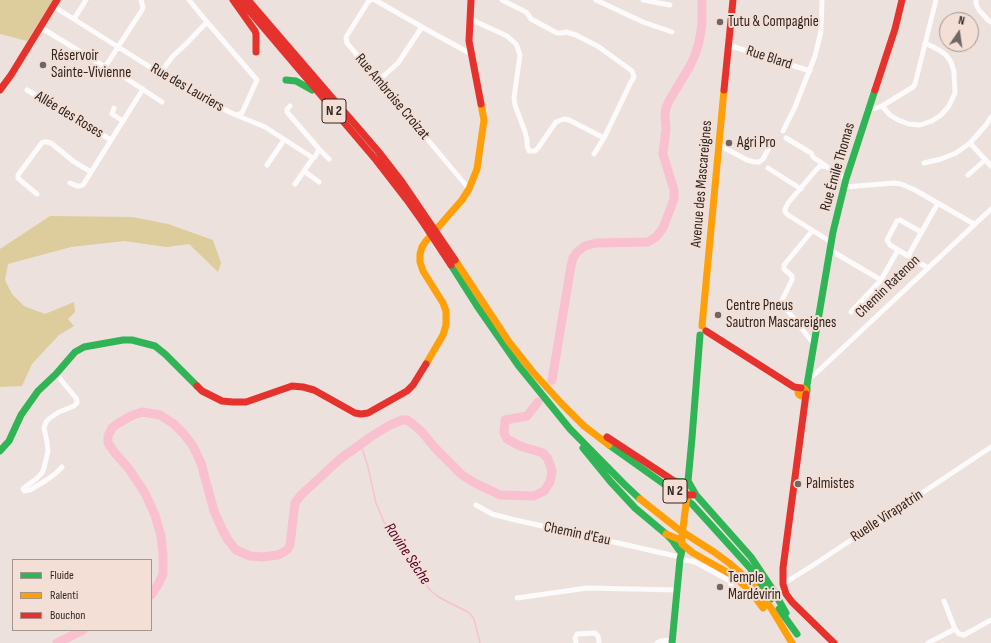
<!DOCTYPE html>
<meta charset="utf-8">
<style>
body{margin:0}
#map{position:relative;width:991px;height:643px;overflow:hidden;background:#ece1dc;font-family:"Sofia Sans Condensed",sans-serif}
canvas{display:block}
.legend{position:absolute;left:12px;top:559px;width:140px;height:72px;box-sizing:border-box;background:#f3dfd5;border:1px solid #a4958e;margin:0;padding:5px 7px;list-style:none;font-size:12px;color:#2e2623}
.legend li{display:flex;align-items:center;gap:8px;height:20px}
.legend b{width:20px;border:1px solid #a4958e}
.north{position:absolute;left:939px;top:12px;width:40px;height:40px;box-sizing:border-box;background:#f3dfd5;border:1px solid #a4958e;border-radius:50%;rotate:13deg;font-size:11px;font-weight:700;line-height:16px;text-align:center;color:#2e2623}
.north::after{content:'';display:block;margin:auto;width:14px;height:18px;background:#706764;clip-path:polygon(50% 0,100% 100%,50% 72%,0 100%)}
</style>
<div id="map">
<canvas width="991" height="643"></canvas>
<ul class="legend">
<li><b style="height:5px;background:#30b455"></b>Fluide</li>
<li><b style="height:5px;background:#ff9f0a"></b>Ralenti</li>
<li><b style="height:5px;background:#e5322d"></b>Bouchon</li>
</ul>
<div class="north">N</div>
</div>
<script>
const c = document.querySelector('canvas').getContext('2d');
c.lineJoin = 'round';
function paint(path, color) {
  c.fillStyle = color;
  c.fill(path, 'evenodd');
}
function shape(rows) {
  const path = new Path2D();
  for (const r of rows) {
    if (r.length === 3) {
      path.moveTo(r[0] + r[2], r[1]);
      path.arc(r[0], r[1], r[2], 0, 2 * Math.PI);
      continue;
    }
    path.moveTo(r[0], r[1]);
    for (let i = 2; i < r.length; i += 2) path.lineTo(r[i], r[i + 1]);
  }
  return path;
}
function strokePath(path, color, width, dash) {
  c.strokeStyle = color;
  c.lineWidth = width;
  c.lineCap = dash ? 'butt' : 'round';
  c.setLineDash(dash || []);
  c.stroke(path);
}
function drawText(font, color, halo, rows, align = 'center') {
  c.font = font + ' "Sofia Sans Condensed",sans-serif';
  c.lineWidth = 4;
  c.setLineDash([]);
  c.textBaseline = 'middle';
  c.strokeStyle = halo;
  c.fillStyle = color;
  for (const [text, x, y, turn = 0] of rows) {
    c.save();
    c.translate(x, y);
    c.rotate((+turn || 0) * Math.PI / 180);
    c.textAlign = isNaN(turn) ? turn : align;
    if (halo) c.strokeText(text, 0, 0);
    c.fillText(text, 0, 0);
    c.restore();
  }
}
paint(shape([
 [0,0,53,0,27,41,0,34],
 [50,216,132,217,168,224,213,240,221,263,218,272,189,244,167,247,124,241,71,247,8,264,5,280,12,294,24,306,45,314,74,302,75,312,68,319,74,326,59,335,32,364,22,386,0,387,0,249]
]), '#ddcd9c');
strokePath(shape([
 [361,445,368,467,376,503,384,522,404,546,419,575,430,590,437,596,446,601,468,612,471,615,474,619,480,643]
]), '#f9c1d0', 1.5);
strokePath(shape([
 [552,380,571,266,573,258,577,252,585,246,596,243,648,242,656,237,663,228,674,199,674,190,663,154,666,129,665,115,666,108,669,101,690,66,695,55,699,42,702,24,702,0],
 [151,595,159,583,163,574,163,555,161,536,155,515,145,493,129,469,115,453,108,443,108,436,112,428,117,424,131,416,142,412,160,415,174,424,183,433,193,446,201,463,214,511,222,529,228,540,236,550,250,556,262,557,278,555,282,553,287,550,290,545,295,503,301,495,340,459,372,436,390,425,402,420,407,420,413,424,422,432,435,448,462,475,475,483,500,495,534,496,544,491,550,482,552,471,548,459,543,453,520,446,507,439,504,433,505,420,527,416,538,402],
 [57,643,83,630]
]), '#f9c1d0', 9);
strokePath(shape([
 [371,0,368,2,346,37,347,43,469,189],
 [375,0,422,27,471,54],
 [502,0,524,11,527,13,531,19,557,33,562,33,566,32,576,35,599,47,632,71,634,77,631,82,604,138,594,154],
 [596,0,643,22,672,32],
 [643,0,670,5],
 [976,0,976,4,979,10,988,20,991,22],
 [53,6,196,96,236,115,242,113,257,80,207,22,189,0],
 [74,19,86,0],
 [470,19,507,36,516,44,518,49,520,55,514,98,515,105,525,132,527,140,527,146,529,151,535,151,538,148,556,122,561,120,564,119,569,120,604,138],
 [40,27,105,67,111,71,121,75,162,102],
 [728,45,810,71],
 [105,67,142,10,143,7,141,0],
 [160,73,173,56,186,44,207,22],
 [378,81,398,63,422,27],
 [27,90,111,140],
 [882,106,890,115,898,120,909,124,920,125,932,121,941,115,949,106,955,93,954,72,951,62,946,55,939,50,925,43],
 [114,108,112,114,123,121],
 [867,111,882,106,913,87,915,84,936,0],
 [236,115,265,127,313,158,315,157,319,149,287,112,287,109,290,106],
 [783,131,795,107,815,56,821,31,822,0],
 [786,138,811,153,813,157,826,166],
 [970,143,991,166],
 [719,145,747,160,755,162,759,162,763,159,770,146],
 [319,149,329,159],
 [924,163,941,159,956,153,970,143,986,125,991,117],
 [267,165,284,140],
 [768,168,801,189],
 [304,171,319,182],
 [968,175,985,160],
 [70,183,77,186,80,186,83,185,143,89],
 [295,184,313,158],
 [845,187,894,183,901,184,915,190,974,224],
 [37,194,20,180,18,178,18,175,41,144,43,142,47,142,51,143,73,161,91,172],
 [812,231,784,265,784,269,792,276,792,280,782,300,783,305,814,344],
 [921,232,900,220,897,221,887,240,890,245,928,268],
 [831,242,788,215,785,212,785,209,788,203,816,170,820,166,827,167,846,179],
 [830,250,881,280],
 [908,256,938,203],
 [851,312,881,280,898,250],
 [56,374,76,398,77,401,77,403,74,406,59,412,50,418,46,422,44,428,47,442,48,451,44,468,42,473,36,479,25,487,23,489,24,491,30,490,45,481,55,474,62,467],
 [808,378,813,376,991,209],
 [476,505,492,514,511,519,680,557],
 [680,559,695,562,730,581,731,585,730,591],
 [783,584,815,564,991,447],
 [517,598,587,588,676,590],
 [944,601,955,629],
 [576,643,575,638,577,634,595,633,598,636,599,643],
 [657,643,661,641,672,640],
 [928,643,955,629,959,634,964,635,991,620]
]), '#fcfafa', 5);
strokePath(shape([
 [286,80,296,81,312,90],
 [451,265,477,306,518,365,570,429,624,484,640,499],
 [807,391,807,385,833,232,846,179,875,90],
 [609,445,692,504,750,568,771,599],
 [583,448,610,481,635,508,666,534,672,540,679,550],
 [0,451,9,441,21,415,38,391,56,374,75,352,84,347,123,340,132,340,155,346,165,354,197,386],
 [674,481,683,482,688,481,696,495,751,557,773,590,786,613],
 [686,486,688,481,692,438,700,335],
 [779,609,797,634],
 [672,643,680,559,683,546]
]), '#30b455', 7);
strokePath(shape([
 [455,260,509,342,532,371,561,403,584,426,609,445],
 [702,326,724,90],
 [426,364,443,335,446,325,446,311,443,303,423,271,420,262,420,254,422,247,426,241,462,200,469,189,477,169,484,120,481,104],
 [802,392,4],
 [640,499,678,529,714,552,729,563,752,583,771,608,792,643],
 [666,534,678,539,682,538,682,544,693,553,734,576,751,592,763,608],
 [682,536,687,496]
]), '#ff9f0a', 7);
strokePath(shape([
 [233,0,255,31,256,34,256,52],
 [240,0,376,160,407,200,424,224,451,265],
 [248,0,378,151,402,182,455,260],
 [471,0,469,41,481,104],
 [0,90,11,75,57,0],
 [724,90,733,0],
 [875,90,895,29,902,0],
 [706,331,794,387,801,388],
 [197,386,202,391,222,401,233,402,246,402,292,386,303,387,314,390,355,413,361,414,368,413,407,391,413,385,426,364],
 [806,394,783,568,783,584,786,594,792,602,834,643],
 [607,437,674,481,682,487,687,495,693,495]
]), '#e5322d', 7);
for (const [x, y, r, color] of [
 [720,22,4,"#706764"],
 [43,65,4,"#706764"],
 [729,143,4,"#706764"],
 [718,315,4,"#706764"],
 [798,484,4,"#706764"],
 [720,587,4,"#706764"]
]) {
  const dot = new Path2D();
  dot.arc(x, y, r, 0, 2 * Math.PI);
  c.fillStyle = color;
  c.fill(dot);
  strokePath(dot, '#f3dfd5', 1.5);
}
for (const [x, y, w] of [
 [334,111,24],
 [675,491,24]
]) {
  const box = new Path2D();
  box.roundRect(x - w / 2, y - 12, w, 24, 3);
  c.fillStyle = '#f3dfd5';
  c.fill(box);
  strokePath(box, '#2e2623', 1);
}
drawText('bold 14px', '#2e2623', null, [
 ["N 2",334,111],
 ["N 2",675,491]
]);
drawText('15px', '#2e2623', '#f3dfd5', [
 ["Tutu & Compagnie",728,22],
 ["Réservoir",51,56],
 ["Sainte-Vivienne",51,73],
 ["Agri Pro",737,143],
 ["Centre Pneus",726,306],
 ["Sautron Mascareignes",726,323],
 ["Palmistes",806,484],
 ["Temple",728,578],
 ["Mardévirin",728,595]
], 'left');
drawText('15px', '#2e2623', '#f3dfd5', [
 ["Rue Blard",769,58,18],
 ["Rue des Lauriers",187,88,30],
 ["Rue Ambroise Croizat",392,97,50],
 ["Allée des Roses",69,115,31],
 ["Rue Émile Thomas",838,167,-74],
 ["Avenue des Mascareignes",702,184,-85],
 ["Chemin Ratenon",888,287,-44],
 ["Ruelle Virapatrin",887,516,-33],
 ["Chemin d'Eau",577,534,12]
]);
drawText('italic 16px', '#54032b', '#f3dfd5', [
 ["Ravine Sèche",407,554,56]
]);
</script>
